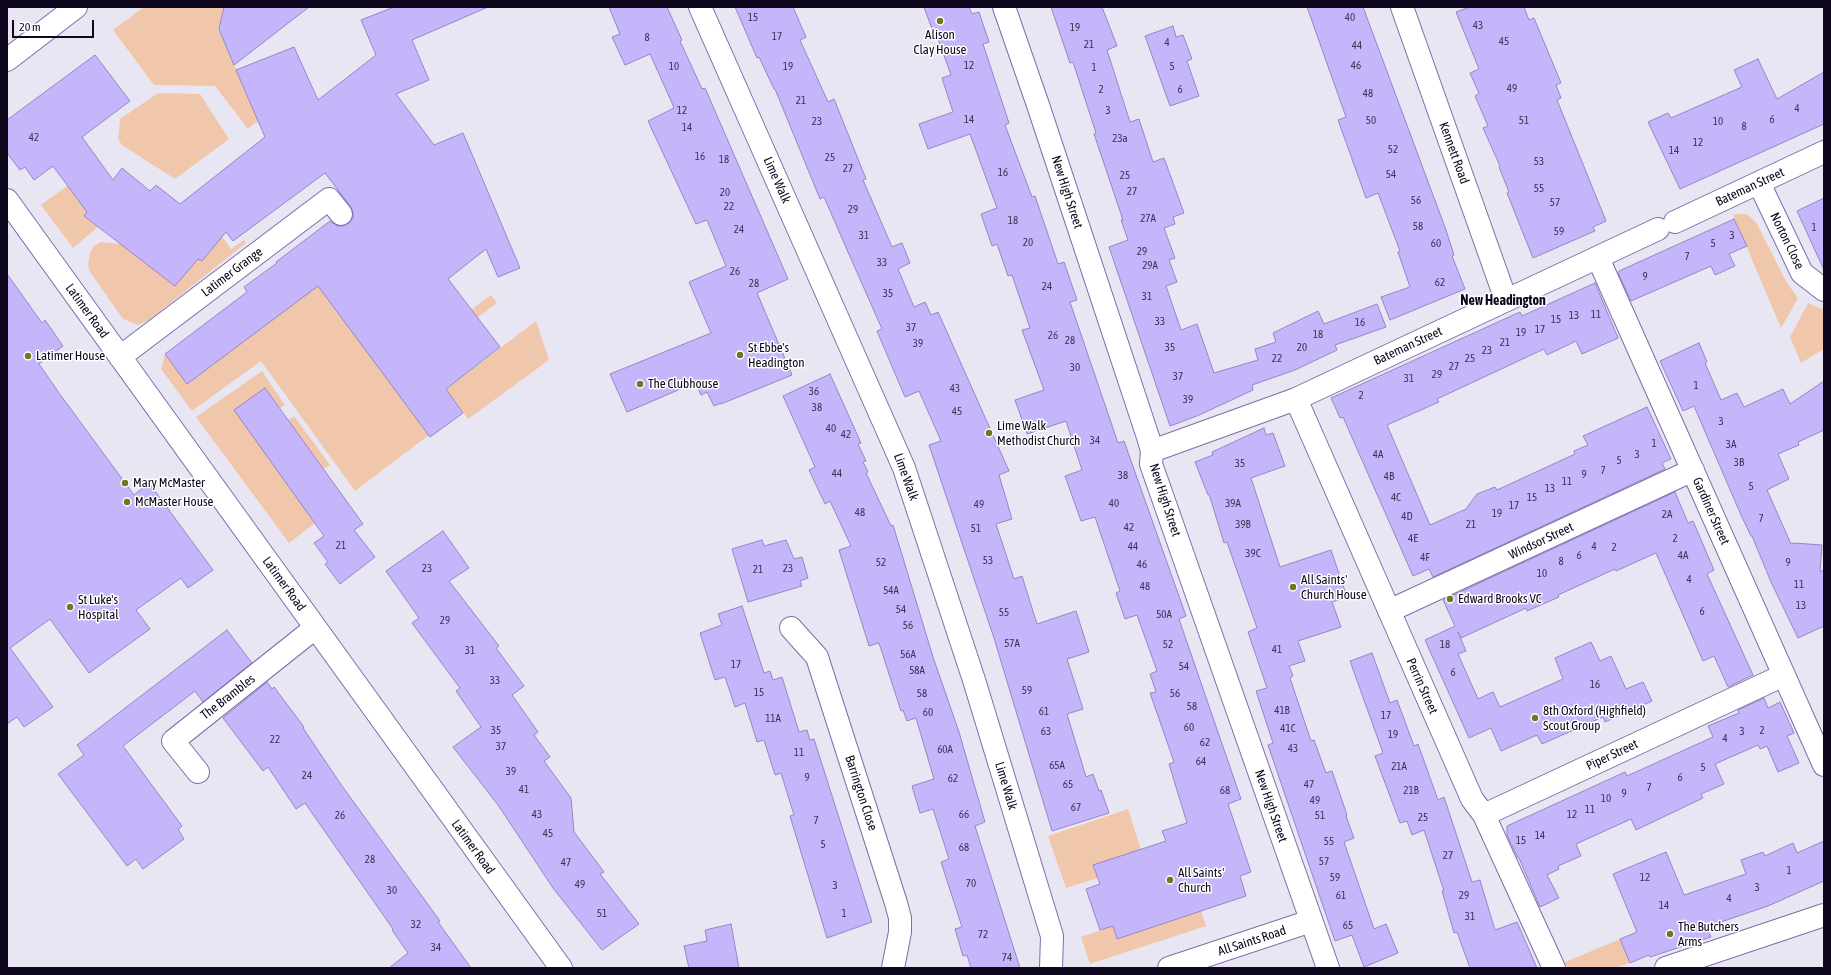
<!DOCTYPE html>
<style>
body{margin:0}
#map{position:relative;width:1831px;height:975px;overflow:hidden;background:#e9e6f4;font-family:"Asap Condensed",sans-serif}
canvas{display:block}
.frame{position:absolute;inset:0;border:8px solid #0e071d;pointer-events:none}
.scale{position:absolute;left:12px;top:20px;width:82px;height:18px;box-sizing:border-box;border:2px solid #0e071d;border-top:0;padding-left:5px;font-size:12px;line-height:14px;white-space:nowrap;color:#0e071d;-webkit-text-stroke:3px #fff;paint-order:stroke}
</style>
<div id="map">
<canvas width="1831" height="975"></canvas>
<div class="frame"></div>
<div class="scale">20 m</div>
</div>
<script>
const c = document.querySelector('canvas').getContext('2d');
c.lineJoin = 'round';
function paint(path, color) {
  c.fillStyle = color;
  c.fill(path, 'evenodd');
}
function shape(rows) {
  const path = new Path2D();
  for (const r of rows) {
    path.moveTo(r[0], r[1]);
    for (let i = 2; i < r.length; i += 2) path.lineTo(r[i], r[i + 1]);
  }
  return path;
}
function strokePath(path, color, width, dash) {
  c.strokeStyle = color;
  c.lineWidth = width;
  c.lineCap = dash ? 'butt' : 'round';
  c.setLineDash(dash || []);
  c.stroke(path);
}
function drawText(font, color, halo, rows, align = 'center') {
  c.font = font + ' "Asap Condensed",sans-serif';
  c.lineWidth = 3;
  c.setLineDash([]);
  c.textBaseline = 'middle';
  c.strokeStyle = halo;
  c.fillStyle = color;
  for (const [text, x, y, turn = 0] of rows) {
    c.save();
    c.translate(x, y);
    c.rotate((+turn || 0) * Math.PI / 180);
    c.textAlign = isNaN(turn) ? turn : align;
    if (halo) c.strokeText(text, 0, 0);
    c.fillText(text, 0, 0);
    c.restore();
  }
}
paint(shape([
 [144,7,224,7,218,31,238,36,228,50,250,103,270,111,248,129,215,86,154,85,113,30],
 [158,93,200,94,229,139,175,179,122,145,118,139,120,119],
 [78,178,89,210,84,216,98,227,73,248,41,205],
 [1739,214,1746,214,1756,222,1787,283,1798,298,1781,328,1733,215],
 [219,232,231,249,244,240,246,243,149,320,138,325,123,319,90,272,88,265,90,253,94,246,101,242,121,244,175,286,198,259,202,261,210,252,206,249],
 [306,269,429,435,355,491,261,361,192,411,161,369,165,354,187,384,298,300],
 [491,295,497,303,476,319,425,344],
 [1808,303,1824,310,1824,349,1801,363,1790,337],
 [536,321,549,360,468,419,446,389],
 [262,371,285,405,280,408,265,388,235,410,315,523,289,543,196,417],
 [294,416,330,465,324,469,288,420],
 [1128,809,1141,850,1098,878,1066,888,1048,836],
 [1201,911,1206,926,1090,964,1081,937,1113,926,1117,939],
 [1620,939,1630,963,1615,968,1567,968,1565,962]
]), '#f1c7ab');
const building = shape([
 [224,7,309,7,234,65,219,29,224,7],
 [394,7,488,7,412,40,429,80,396,94,434,145,463,133,520,268,498,277,486,249,448,279,500,347,446,389,463,413,430,437,318,286,187,384,165,354,247,292,244,287,277,263,276,262,330,221,337,226,343,226,349,223,353,218,353,213,351,207,325,173,233,241,226,232,202,261,198,259,175,286,84,216,87,212,53,166,34,180,25,167,20,170,7,153,7,120,95,55,130,101,82,137,113,180,122,168,150,191,156,185,180,204,265,137,236,70,294,47,318,100,376,55,361,20,394,7],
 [609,7,667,7,682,40,680,41,702,89,705,88,788,279,757,293,792,375,721,404,721,403,714,406,707,392,701,395,697,386,694,388,692,384,627,412,610,374,711,333,689,282,726,266,707,220,696,224,648,121,674,108,672,103,650,54,625,65,612,37,620,34,609,7],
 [735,7,793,7,806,37,800,40,828,102,834,99,866,179,863,180,892,247,902,243,910,263,898,269,914,307,925,302,931,315,938,312,1009,471,999,475,1012,519,996,524,1014,579,1022,576,1037,624,1076,611,1089,652,1067,659,1083,709,1067,714,1086,777,1093,774,1099,791,1101,790,1109,813,1052,831,994,638,929,445,941,441,919,391,905,397,877,331,882,329,855,268,824,197,820,199,775,89,774,89,759,57,757,58,735,7],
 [924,7,969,7,972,14,979,12,989,42,983,44,1009,123,1005,125,1032,197,1035,196,1058,264,1064,262,1077,300,1070,302,1118,443,1124,441,1186,616,1179,619,1241,799,1228,804,1251,872,1240,876,1246,896,1117,939,1113,926,1100,930,1086,889,1100,884,1093,865,1166,841,1162,831,1187,823,1169,764,1174,762,1150,693,1156,692,1150,674,1157,671,1137,615,1125,619,1116,593,1120,591,1095,517,1081,521,1065,476,1082,470,1066,421,1027,434,1015,400,1044,390,1022,330,1030,328,1012,275,1008,276,997,244,992,246,981,214,997,208,970,134,928,149,919,124,953,112,942,78,951,75,937,36,935,37,924,7],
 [1051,7,1102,7,1117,46,1107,50,1130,122,1139,119,1153,162,1164,158,1184,213,1173,217,1175,224,1164,228,1175,258,1169,260,1177,282,1166,286,1181,330,1197,324,1214,373,1258,360,1255,349,1276,342,1273,333,1318,311,1324,324,1377,304,1386,327,1335,345,1337,350,1295,370,1252,385,1253,390,1197,416,1170,426,1109,247,1128,240,1121,220,1123,220,1094,134,1096,133,1073,62,1070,63,1051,7],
 [1307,7,1363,7,1446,230,1454,255,1452,256,1465,289,1390,320,1381,297,1410,287,1398,252,1400,251,1378,193,1366,198,1338,120,1346,117,1307,7],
 [1470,7,1524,7,1529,20,1534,18,1561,83,1556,85,1561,98,1557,100,1606,221,1593,227,1595,231,1533,258,1507,193,1509,192,1499,167,1500,166,1483,128,1488,126,1475,96,1479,93,1470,73,1479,69,1456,12,1470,7],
 [1173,26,1176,37,1183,35,1192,59,1187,61,1199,96,1170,106,1145,36,1173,26],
 [1758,59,1777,99,1824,72,1824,124,1680,189,1648,122,1668,113,1671,118,1742,87,1734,70,1758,59],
 [1824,198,1824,270,1797,211,1824,198],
 [1734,219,1747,246,1729,254,1735,266,1715,275,1711,266,1631,301,1618,273,1619,271,1734,219],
 [7,274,42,323,45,320,63,346,39,364,59,393,134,495,149,483,213,570,188,588,181,578,136,610,150,629,89,673,50,619,10,648,53,707,24,727,17,717,7,724,7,274],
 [1595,283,1618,338,1582,354,1576,341,1547,355,1544,349,1437,399,1439,402,1387,425,1430,525,1466,509,1477,494,1495,487,1497,490,1575,454,1574,451,1588,445,1583,436,1647,407,1671,459,1662,463,1665,469,1433,577,1429,569,1413,576,1343,417,1340,418,1331,398,1520,312,1522,316,1595,283],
 [1699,343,1707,362,1705,363,1721,400,1737,393,1744,407,1783,389,1790,404,1824,381,1824,430,1798,442,1799,445,1778,454,1789,479,1767,490,1791,544,1794,543,1822,545,1820,572,1824,570,1824,626,1798,638,1771,582,1752,536,1751,536,1741,515,1694,406,1683,411,1660,361,1699,343],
 [830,374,861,443,858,444,866,461,863,462,868,472,866,473,891,526,893,525,933,657,959,732,985,822,975,826,1020,968,971,968,967,955,963,956,955,929,962,927,941,862,949,859,933,809,920,813,912,786,934,779,916,718,907,721,903,710,901,711,879,643,869,646,839,550,851,546,830,501,825,504,809,470,815,467,783,396,830,374],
 [265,388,363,524,354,530,375,557,340,584,325,564,328,562,314,543,324,536,234,410,265,388],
 [1264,428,1266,435,1273,433,1285,466,1251,478,1280,567,1331,550,1347,597,1332,602,1341,627,1298,641,1305,661,1289,666,1293,676,1290,678,1311,741,1314,740,1326,773,1332,771,1347,815,1346,816,1354,838,1344,842,1374,929,1386,924,1398,953,1364,967,1352,935,1335,941,1268,745,1273,743,1256,691,1267,688,1248,632,1257,628,1227,542,1224,543,1209,494,1208,495,1195,462,1213,455,1212,452,1264,428],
 [1675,492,1688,523,1693,521,1714,570,1707,574,1753,675,1728,687,1714,656,1703,661,1656,553,1616,571,1615,569,1558,595,1559,597,1527,611,1526,608,1461,638,1458,632,1466,651,1458,654,1478,699,1493,692,1500,707,1563,679,1555,658,1591,642,1600,661,1611,656,1626,689,1643,682,1652,701,1605,722,1603,717,1542,744,1537,735,1501,751,1491,728,1469,738,1425,640,1455,626,1443,600,1675,492],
 [443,531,469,568,449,581,499,646,496,648,524,686,512,695,538,732,534,735,550,757,544,761,571,798,574,832,604,872,600,874,639,924,602,950,553,888,498,805,453,747,481,727,456,691,460,688,412,623,419,618,386,571,443,531],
 [762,540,764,546,786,540,794,559,802,557,808,578,800,581,802,586,748,602,732,549,762,540],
 [742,606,764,673,770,671,773,680,782,677,799,732,807,730,810,740,814,739,872,922,827,938,790,816,794,815,781,773,775,775,764,740,757,742,745,703,735,707,725,677,715,680,700,633,722,625,718,614,742,606],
 [227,630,252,663,203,702,195,691,123,746,182,826,178,829,184,839,143,869,136,859,127,866,58,774,84,755,77,745,227,630],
 [1372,653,1390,703,1397,700,1414,746,1418,744,1438,800,1444,797,1472,882,1480,880,1495,930,1517,922,1537,968,1470,968,1457,932,1454,933,1442,891,1444,891,1424,830,1412,835,1407,821,1400,823,1375,756,1383,753,1350,661,1372,653],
 [267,682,272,689,274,687,304,727,303,728,342,786,440,921,438,922,471,968,389,968,408,953,392,930,393,929,305,803,296,809,268,767,263,771,223,718,267,682],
 [1764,698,1768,708,1780,702,1794,733,1787,736,1799,763,1778,772,1767,746,1760,749,1758,745,1715,764,1724,784,1701,794,1703,798,1636,830,1631,819,1576,844,1581,856,1558,866,1559,869,1547,875,1559,898,1540,907,1519,858,1518,858,1507,835,1507,826,1625,772,1627,776,1713,737,1708,726,1739,713,1738,710,1764,698],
 [1824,841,1824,881,1768,906,1706,927,1711,937,1650,957,1649,955,1630,963,1620,939,1637,932,1613,874,1666,852,1684,895,1746,874,1741,860,1763,852,1765,856,1793,843,1797,853,1824,841],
 [731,924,739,968,689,968,684,946,707,941,705,930,731,924]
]);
paint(building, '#c5b5fa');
strokePath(building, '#9585c5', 1);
const minor = shape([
 [700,7,904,468,974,680,1052,936,1051,968],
 [1004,7,1038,105,1148,437,1152,451,1151,464,1328,968],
 [1402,7,1506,300],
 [1759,183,1802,273,1824,290],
 [7,200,561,968],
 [1675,222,1824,152],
 [1598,258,1824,765],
 [120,357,329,199,341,214],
 [1296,399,1472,799,1484,815,1554,968],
 [1152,451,1296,399,1658,229],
 [1389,611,1693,470],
 [791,628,817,657,896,903,900,918,900,932,893,968],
 [198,772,173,741,315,628],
 [1484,815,1784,675],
 [1169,968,1311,921],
 [1666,968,1824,915]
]);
const major = shape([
 [7,60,76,7]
]);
strokePath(minor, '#7d6dab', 24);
strokePath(major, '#7d6dab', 24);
strokePath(minor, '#fff', 22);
strokePath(major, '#fff', 22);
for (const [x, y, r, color] of [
 [940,21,4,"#6e7721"],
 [740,355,4,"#6e7721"],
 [28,356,4,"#6e7721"],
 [640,384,4,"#6e7721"],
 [989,433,4,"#6e7721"],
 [125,483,4,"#6e7721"],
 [127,502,4,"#6e7721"],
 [1293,587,4,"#6e7721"],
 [1450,599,4,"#6e7721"],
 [70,607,4,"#6e7721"],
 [1535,718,4,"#6e7721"],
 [1170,880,4,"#6e7721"],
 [1670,934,4,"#6e7721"]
]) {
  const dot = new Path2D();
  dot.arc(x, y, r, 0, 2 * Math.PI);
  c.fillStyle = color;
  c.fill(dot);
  strokePath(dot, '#fff', 1.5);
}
drawText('11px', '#3c3254', null, [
 ["15",753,18],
 ["40",1350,18],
 ["43",1478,26],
 ["19",1075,28],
 ["17",777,37],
 ["8",647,38],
 ["45",1504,42],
 ["4",1167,43],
 ["21",1089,45],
 ["44",1357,46],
 ["12",969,66],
 ["46",1356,66],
 ["10",674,67],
 ["19",788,67],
 ["5",1172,67],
 ["1",1094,68],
 ["49",1512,89],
 ["2",1101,90],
 ["6",1180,90],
 ["48",1368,94],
 ["21",801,101],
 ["4",1797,109],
 ["12",682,111],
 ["3",1108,111],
 ["14",969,120],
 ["6",1772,120],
 ["50",1371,121],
 ["51",1524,121],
 ["23",817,122],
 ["10",1718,122],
 ["8",1744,127],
 ["14",687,128],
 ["42",34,138],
 ["23a",1120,139],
 ["12",1698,143],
 ["52",1393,150],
 ["14",1674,151],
 ["16",700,157],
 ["25",830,158],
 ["18",724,160],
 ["53",1539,162],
 ["27",848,169],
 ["16",1003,173],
 ["54",1391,175],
 ["25",1125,176],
 ["55",1539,189],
 ["27",1132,192],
 ["20",725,193],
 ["56",1416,201],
 ["57",1555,203],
 ["22",729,207],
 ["29",853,210],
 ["27A",1148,219],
 ["18",1013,221],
 ["58",1418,227],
 ["1",1814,228],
 ["24",739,230],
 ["59",1559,232],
 ["31",864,236],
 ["3",1732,236],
 ["20",1028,243],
 ["60",1436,244],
 ["5",1713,244],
 ["29",1142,252],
 ["7",1687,257],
 ["33",882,263],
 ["29A",1150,266],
 ["26",735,272],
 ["9",1645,277],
 ["62",1440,283],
 ["28",754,284],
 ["24",1047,287],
 ["35",888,294],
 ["31",1147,297],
 ["11",1596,315],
 ["13",1574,316],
 ["15",1556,320],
 ["33",1160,322],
 ["16",1360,323],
 ["37",911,328],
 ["17",1540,330],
 ["19",1521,333],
 ["18",1318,335],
 ["26",1053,336],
 ["28",1070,341],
 ["21",1505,343],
 ["39",918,344],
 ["35",1170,348],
 ["20",1302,348],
 ["23",1487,351],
 ["22",1277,359],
 ["25",1470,359],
 ["27",1454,367],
 ["30",1075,368],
 ["29",1437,375],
 ["37",1178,377],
 ["31",1409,379],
 ["1",1696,386],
 ["43",955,389],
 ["36",814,392],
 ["2",1361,396],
 ["39",1188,400],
 ["38",817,408],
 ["45",957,412],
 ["3",1721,422],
 ["40",831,429],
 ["42",846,435],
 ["34",1095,441],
 ["1",1654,444],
 ["3A",1731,445],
 ["4A",1378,455],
 ["3",1637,455],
 ["5",1619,461],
 ["3B",1739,463],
 ["35",1240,464],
 ["7",1603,471],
 ["44",837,474],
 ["9",1584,475],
 ["38",1123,476],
 ["4B",1389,477],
 ["11",1567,482],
 ["5",1751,487],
 ["13",1550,489],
 ["4C",1396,498],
 ["15",1532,498],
 ["40",1114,504],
 ["39A",1233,504],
 ["49",979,505],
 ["17",1514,506],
 ["48",860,513],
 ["19",1497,514],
 ["2A",1667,515],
 ["4D",1407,517],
 ["7",1761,519],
 ["39B",1243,525],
 ["21",1471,525],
 ["42",1129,528],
 ["51",976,529],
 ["4E",1413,539],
 ["2",1675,539],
 ["21",341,546],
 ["44",1133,547],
 ["4",1594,547],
 ["2",1614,548],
 ["39C",1253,554],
 ["6",1579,556],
 ["4A",1683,556],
 ["4F",1425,558],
 ["53",988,561],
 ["8",1561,562],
 ["52",881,563],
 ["9",1788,563],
 ["46",1142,565],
 ["23",427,569],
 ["23",788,569],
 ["21",758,570],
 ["10",1542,574],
 ["4",1689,580],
 ["11",1799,585],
 ["48",1145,587],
 ["54A",891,591],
 ["13",1801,606],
 ["54",901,610],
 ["6",1702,612],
 ["55",1004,613],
 ["50A",1164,615],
 ["29",445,621],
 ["56",908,626],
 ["57A",1012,644],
 ["52",1168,645],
 ["18",1445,645],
 ["41",1277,650],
 ["31",470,651],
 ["56A",908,655],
 ["17",736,665],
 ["54",1184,667],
 ["58A",917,671],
 ["6",1453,673],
 ["33",495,681],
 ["16",1595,685],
 ["59",1027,691],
 ["15",759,693],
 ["58",922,694],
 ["56",1175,694],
 ["58",1192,707],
 ["41B",1282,711],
 ["61",1044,712],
 ["60",928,713],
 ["17",1386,716],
 ["11A",773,719],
 ["60",1189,728],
 ["41C",1288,729],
 ["35",496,731],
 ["2",1762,731],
 ["63",1046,732],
 ["3",1742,732],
 ["19",1393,735],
 ["4",1725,739],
 ["22",275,740],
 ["62",1205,743],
 ["37",501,747],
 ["43",1293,749],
 ["60A",945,750],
 ["11",799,753],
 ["64",1201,762],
 ["65A",1057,766],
 ["21A",1399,767],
 ["5",1703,768],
 ["39",511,772],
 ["24",307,776],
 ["9",807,778],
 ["6",1680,778],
 ["62",953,779],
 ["65",1068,785],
 ["47",1309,785],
 ["7",1649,788],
 ["41",524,790],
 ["68",1225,791],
 ["21B",1411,791],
 ["9",1624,794],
 ["10",1606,799],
 ["49",1315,801],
 ["67",1076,808],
 ["11",1590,810],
 ["43",537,815],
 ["66",964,815],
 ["12",1572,815],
 ["26",340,816],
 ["51",1320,816],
 ["25",1423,818],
 ["7",816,821],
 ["45",548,834],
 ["14",1540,836],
 ["15",1521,841],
 ["55",1329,842],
 ["5",823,845],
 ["68",964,848],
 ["27",1448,856],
 ["28",370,860],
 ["57",1324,862],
 ["47",566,863],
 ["1",1789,871],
 ["59",1335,878],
 ["12",1645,878],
 ["70",971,884],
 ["49",580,885],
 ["3",835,886],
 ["3",1757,888],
 ["30",392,891],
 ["61",1341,896],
 ["29",1464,896],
 ["4",1729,899],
 ["14",1664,906],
 ["51",602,914],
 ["1",844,914],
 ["31",1470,917],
 ["32",416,925],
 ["65",1348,926],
 ["72",983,935],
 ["34",436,948],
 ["74",1007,958]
]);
drawText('13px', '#0e071d', '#fff', [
 ["Alison",940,35,"center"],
 ["Clay House",940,50,"center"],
 ["St Ebbe's",748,348],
 ["Headington",748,363],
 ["Latimer House",36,356],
 ["The Clubhouse",648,384],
 ["Lime Walk",997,426],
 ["Methodist Church",997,441],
 ["Mary McMaster",133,483],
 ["McMaster House",135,502],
 ["All Saints'",1301,580],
 ["Church House",1301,595],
 ["Edward Brooks VC",1458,599],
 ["St Luke's",78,600],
 ["Hospital",78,615],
 ["8th Oxford (Highfield)",1543,711],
 ["Scout Group",1543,726],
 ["All Saints'",1178,873],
 ["Church",1178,888],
 ["The Butchers",1678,927],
 ["Arms",1678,942]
], 'left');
drawText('13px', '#0e071d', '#fff', [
 ["Kennett Road",1454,153,70],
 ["Lime Walk",777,180,66],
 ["Bateman Street",1750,187,-25],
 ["New High Street",1067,192,72],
 ["Norton Close",1787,241,64],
 ["Latimer Grange",232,272,-37],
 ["Latimer Road",87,311,54],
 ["Bateman Street",1408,346,-25],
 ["Lime Walk",906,477,70],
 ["New High Street",1165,500,72],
 ["Gardiner Street",1711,511,66],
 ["Windsor Street",1541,541,-25],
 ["Latimer Road",284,584,54],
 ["Perrin Street",1422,686,66],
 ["The Brambles",228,697,-38],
 ["Piper Street",1612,755,-25],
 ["Lime Walk",1006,786,73],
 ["Barrington Close",861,793,72],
 ["New High Street",1271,806,71],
 ["Latimer Road",473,847,54],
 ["All Saints Road",1252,941,-18]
]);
drawText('bold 14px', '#0e071d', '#fff', [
 ["New Headington",1503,301]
]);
</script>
